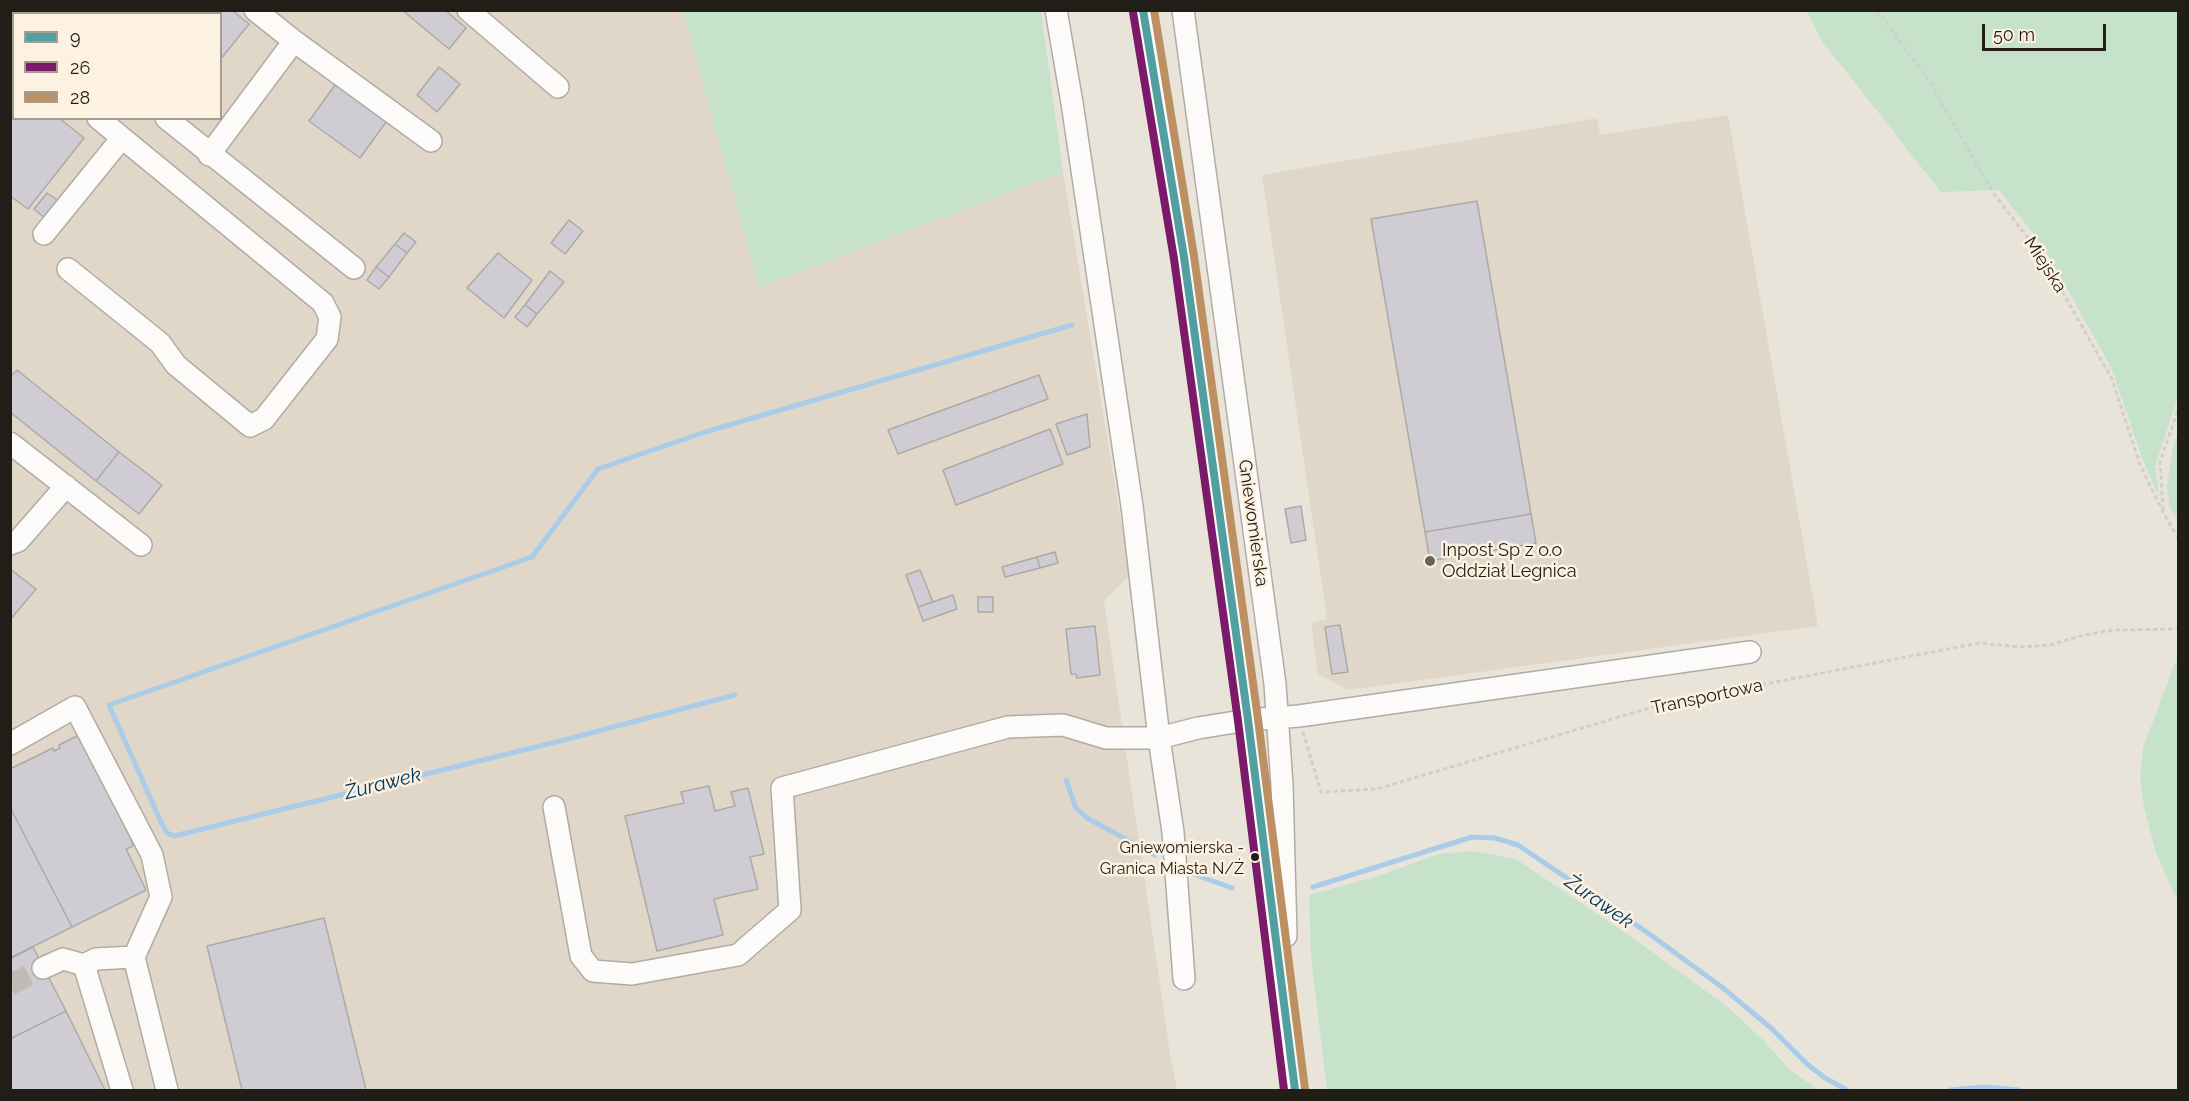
<!DOCTYPE html>
<meta charset="utf-8">
<style>
body{margin:0}
#map{position:relative;width:2189px;height:1101px;overflow:hidden;background:#e9e4da;font-family:Raleway,sans-serif}
canvas{display:block}
.frame{position:absolute;inset:0;border:12px solid #211d17;pointer-events:none}
.legend{position:absolute;left:12px;top:12px;width:210px;height:108px;box-sizing:border-box;background:#fdf2e1;border:2px solid #a59d90;margin:0;padding:8px 10px;list-style:none;font-size:18px;color:#211d17}
.legend li{display:flex;align-items:center;gap:12px;height:30px}
.legend b{width:30px;border:2px solid #a59d90}
.scale{position:absolute;left:1982px;top:24px;width:124px;height:27px;box-sizing:border-box;border:3px solid #211d17;border-top:0;padding-left:8px;font-size:18px;line-height:21px;white-space:nowrap;color:#211d17;-webkit-text-stroke:4px #fdf2e1;paint-order:stroke}
</style>
<div id="map">
<canvas width="2189" height="1101"></canvas>
<div class="frame"></div>
<ul class="legend">
<li><b style="height:8px;background:#529fa2"></b>9</li>
<li><b style="height:8px;background:#7b1a69"></b>26</li>
<li><b style="height:8px;background:#bc9063"></b>28</li>
</ul>
<div class="scale">50 m</div>
</div>
<script>
const c = document.querySelector('canvas').getContext('2d');
c.lineJoin = 'round';
function paint(path, color) {
  c.fillStyle = color;
  c.fill(path, 'evenodd');
}
function shape(rows) {
  const path = new Path2D();
  for (const r of rows) {
    path.moveTo(r[0], r[1]);
    for (let i = 2; i < r.length; i += 2) path.lineTo(r[i], r[i + 1]);
  }
  return path;
}
function strokePath(path, color, width, dash) {
  c.strokeStyle = color;
  c.lineWidth = width;
  c.lineCap = dash ? 'butt' : 'round';
  c.setLineDash(dash || []);
  c.stroke(path);
}
function drawText(font, color, halo, rows, align = 'center') {
  c.font = font + ' Raleway,sans-serif';
  c.lineWidth = 5;
  c.setLineDash([]);
  c.textBaseline = 'middle';
  c.strokeStyle = halo;
  c.fillStyle = color;
  for (const [text, x, y, turn = 0] of rows) {
    c.save();
    c.translate(x, y);
    c.rotate((+turn || 0) * Math.PI / 180);
    c.textAlign = isNaN(turn) ? turn : align;
    if (halo) c.strokeText(text, 0, 0);
    c.fillText(text, 0, 0);
    c.restore();
  }
}
paint(shape([
 [10,11,683,11,759,287,1063,172,1130,575,1104,601,1171,1060,1177,1090,11,1090],
 [14,14,220,14,220,118,14,118],
 [1728,115,1818,626,1348,690,1318,674,1311,623,1327,619,1262,175,1597,118,1600,135]
]), '#e0d7c9');
paint(shape([
 [683,11,1041,11,1063,172,759,287],
 [1807,11,2178,11,2178,397,2155,466,2159,497,2142,458,2112,369,2043,246,1999,190,1941,192,1821,40],
 [2178,431,2178,520,2170,508,2167,486,2172,452],
 [2178,655,2178,902,2156,853,2144,807,2140,777,2143,748],
 [1473,851,1516,859,1640,943,1729,1008,1763,1040,1791,1071,1819,1090,1327,1090,1311,957,1309,895,1378,876,1439,854]
]), '#c6e2ca');
strokePath(shape([
 [735,695,560,741,174,836,167,833,161,822,109,705,532,557,598,469,705,432,1072,325],
 [1066,780,1076,808,1087,818,1155,855],
 [1188,872,1232,888],
 [1313,887,1472,837,1495,838,1518,845,1648,933,1723,988,1772,1029,1807,1064,1825,1078,1847,1090],
 [1950,1090,1985,1087,2019,1090]
]), '#abcce9', 5);
const building = shape([
 [84,10,232,10,249,24,220,60,220,14,88,14,84,10],
 [402,10,445,10,466,28,449,49,402,10],
 [439,67,460,84,437,112,417,95,439,67],
 [11,81,14,83,14,118,59,118,84,138,28,209,10,196,11,81],
 [338,81,389,118,360,158,309,121,338,81],
 [47,193,60,202,46,219,34,209,47,193],
 [1477,201,1531,514,1425,532,1371,219,1477,201],
 [569,220,583,231,565,254,551,243,569,220],
 [404,233,416,242,407,253,395,244,404,233],
 [395,244,407,253,389,277,376,267,395,244],
 [498,253,532,280,504,318,467,288,498,253],
 [376,267,389,277,379,289,367,280,376,267],
 [550,271,564,282,537,314,525,305,550,271],
 [525,305,537,314,527,327,515,317,525,305],
 [17,370,119,452,96,481,10,412,10,377,17,370],
 [1039,375,1048,399,898,454,888,430,1039,375],
 [1087,414,1090,447,1067,455,1056,424,1087,414],
 [1050,429,1063,464,956,505,943,470,1050,429],
 [119,452,162,485,139,514,96,481,119,452],
 [1301,506,1306,540,1291,543,1285,509,1301,506],
 [1531,514,1536,543,1430,561,1425,532,1531,514],
 [1055,552,1058,563,1040,568,1037,557,1055,552],
 [1037,557,1040,568,1005,577,1002,567,1037,557],
 [10,569,36,589,10,620,10,569],
 [920,570,933,602,918,607,906,575,920,570],
 [953,595,957,609,923,621,918,607,953,595],
 [978,597,993,597,993,612,978,612,978,597],
 [1340,625,1348,672,1332,674,1325,627,1340,625],
 [1095,626,1100,675,1077,678,1076,674,1071,674,1066,629,1095,626],
 [79,735,131,839,133,846,126,849,146,890,72,927,10,807,10,769,53,748,54,751,60,748,59,745,79,735],
 [709,786,715,811,735,806,731,792,748,788,764,854,750,857,758,889,714,899,723,935,657,951,625,816,684,803,681,792,709,786],
 [10,807,72,927,10,958,10,807],
 [324,918,366,1090,242,1090,207,946,324,918],
 [33,947,66,1011,10,1039,10,959,33,947],
 [66,1011,105,1090,10,1090,10,1039,66,1011]
]);
paint(building, '#cfcdd3');
strokePath(building, '#acaaa8', 1.5);
strokePath(shape([
 [10,985,43,968]
]), '#c1bcb3', 21, [21, 10]);
const minor = shape([
 [37,10,41,14],
 [468,10,558,87],
 [1056,10,1072,103,1132,506,1159,738,1198,728,1248,720,1299,716,1750,652],
 [1143,10,1184,257,1248,720,1252,763,1295,1090],
 [1183,10,1275,684,1282,785,1286,936],
 [294,41,431,141],
 [10,49,14,51],
 [166,118,354,268],
 [209,155,294,41,255,10],
 [44,234,122,138],
 [68,269,160,343,176,365,250,426,264,419,327,339,330,317,323,303,98,118],
 [10,443,141,545],
 [10,544,18,541,66,486],
 [10,744,75,707,152,855,161,897,134,957,167,1090],
 [554,807,581,956,593,971,632,974,738,955,790,910,782,788,1008,727,1063,725,1106,738,1159,738,1173,832,1184,979],
 [43,968,63,959,84,965],
 [122,1090,84,965,96,959,134,957]
]);
strokePath(minor, '#b0aca4', 24);
strokePath(shape([
 [1877,10,1931,84,1994,194,2042,256,2112,379,2140,465,2164,514,2178,538],
 [2163,510,2160,462,2178,410],
 [1303,732,1321,792,1377,789,1666,703,1979,643,2020,647,2050,645,2084,635,2114,630,2178,629]
]), '#d0cfcc', 3, [4.5, 3]);
strokePath(minor, '#fcfbf9', 21);
strokePath(shape([
 [1143,10,1184,257,1248,720,1295,1090]
]), '#529fa2', 8);
strokePath(shape([
 [1133,12,1174,259,1238,721,1284,1090]
]), '#7b1a69', 8);
strokePath(shape([
 [1154,10,1194,256,1258,719,1305,1089]
]), '#bc9063', 8);
for (const [x, y, r, color] of [
 [1430,561,6,"#67635b"],
 [1255,857,5,"#211d17"]
]) {
  const dot = new Path2D();
  dot.arc(x, y, r, 0, 2 * Math.PI);
  c.fillStyle = color;
  c.fill(dot);
  strokePath(dot, '#fdf2e1', 2);
}
drawText('16px', '#211d17', '#fdf2e1', [
 ["Gniewomierska -",1244,848],
 ["Granica Miasta N/Ż",1244,869]
], 'right');
drawText('18px', '#211d17', '#fdf2e1', [
 ["Miejska",2045,265,57],
 ["Gniewomierska",1253,523,82],
 ["Transportowa",1707,697,-12]
]);
drawText('18px', '#211d17', '#fdf2e1', [
 ["Inpost Sp z o.o",1442,551],
 ["Oddział Legnica",1442,572]
], 'left');
drawText('italic 20px', '#003a63', '#fdf2e1', [
 ["Żurawek",383,784,-14],
 ["Żurawek",1599,902,35]
]);
</script>
